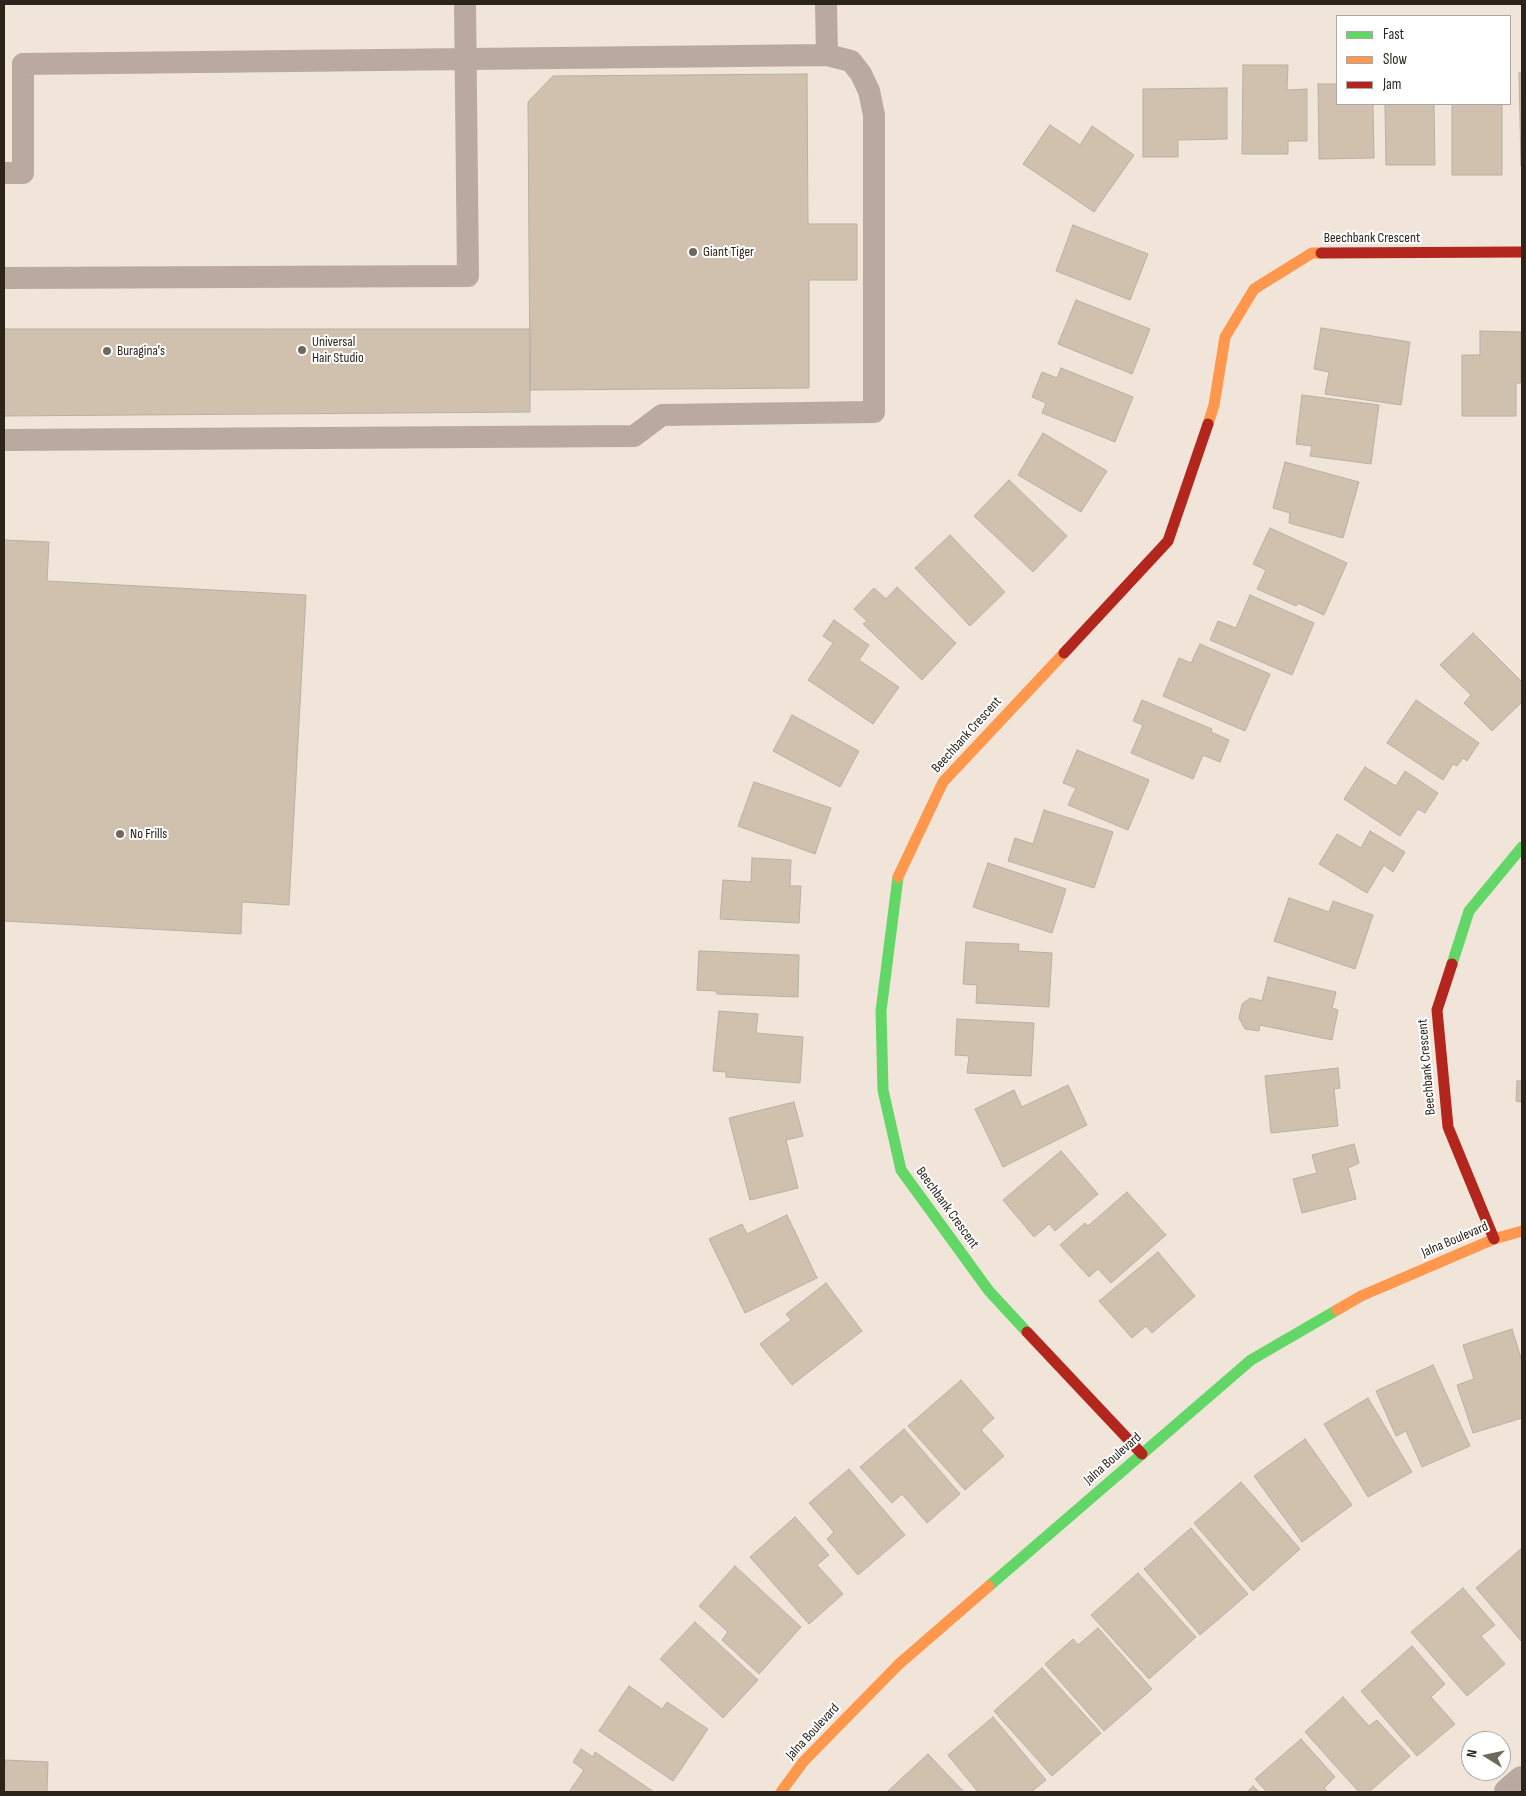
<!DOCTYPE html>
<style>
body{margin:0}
#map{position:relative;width:1526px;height:1796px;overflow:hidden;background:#f0e5d8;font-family:"Sofia Sans Condensed",sans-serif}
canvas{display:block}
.frame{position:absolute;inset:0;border:5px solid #2c241b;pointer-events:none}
.legend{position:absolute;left:1336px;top:15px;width:175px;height:90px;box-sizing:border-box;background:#fff;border:1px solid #aba7a4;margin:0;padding:6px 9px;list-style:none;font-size:15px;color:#2c241b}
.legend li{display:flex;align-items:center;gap:10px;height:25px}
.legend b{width:25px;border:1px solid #aba7a4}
.north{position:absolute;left:1461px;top:1731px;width:50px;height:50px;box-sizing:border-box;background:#fff;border:1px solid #aba7a4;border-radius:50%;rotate:280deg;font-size:14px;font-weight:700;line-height:20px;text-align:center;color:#2c241b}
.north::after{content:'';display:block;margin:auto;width:18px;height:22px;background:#71685d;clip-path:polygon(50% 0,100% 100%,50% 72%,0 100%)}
</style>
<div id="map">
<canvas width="1526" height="1796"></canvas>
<div class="frame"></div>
<ul class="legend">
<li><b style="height:6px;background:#63d668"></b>Fast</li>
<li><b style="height:6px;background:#ff974d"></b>Slow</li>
<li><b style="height:6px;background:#b3261e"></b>Jam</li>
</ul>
<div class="north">N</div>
</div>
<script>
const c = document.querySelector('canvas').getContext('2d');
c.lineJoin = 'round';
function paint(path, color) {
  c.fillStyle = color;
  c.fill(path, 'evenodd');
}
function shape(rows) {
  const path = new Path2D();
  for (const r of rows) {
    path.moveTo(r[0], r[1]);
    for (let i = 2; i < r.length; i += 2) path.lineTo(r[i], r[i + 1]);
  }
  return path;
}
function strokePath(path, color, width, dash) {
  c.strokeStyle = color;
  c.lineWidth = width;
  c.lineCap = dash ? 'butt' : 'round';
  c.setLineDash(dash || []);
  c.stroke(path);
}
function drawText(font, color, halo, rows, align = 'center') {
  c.font = font + ' "Sofia Sans Condensed",sans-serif';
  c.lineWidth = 4;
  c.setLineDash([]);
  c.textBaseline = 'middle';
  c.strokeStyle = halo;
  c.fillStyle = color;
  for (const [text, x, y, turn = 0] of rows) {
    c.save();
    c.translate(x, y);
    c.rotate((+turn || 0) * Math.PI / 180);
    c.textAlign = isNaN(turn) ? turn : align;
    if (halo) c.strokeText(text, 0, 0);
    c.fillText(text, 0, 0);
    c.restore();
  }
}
const building = shape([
 [1243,65,1288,65,1287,90,1307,89,1307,141,1288,141,1288,154,1242,154,1243,65],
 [1519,73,1522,73,1522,166,1521,166,1519,73],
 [807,74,808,224,857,224,857,280,809,280,809,388,530,390,528,102,553,76,807,74],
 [1318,84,1337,84,1337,104,1373,104,1374,158,1319,159,1318,84],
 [1227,88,1227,139,1178,140,1178,157,1143,157,1143,89,1227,88],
 [1385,104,1434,104,1435,165,1386,165,1385,104],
 [1452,104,1502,104,1502,175,1452,175,1452,104],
 [1050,125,1080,145,1092,126,1134,155,1094,212,1023,164,1050,125],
 [1073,225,1148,254,1130,300,1056,271,1073,225],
 [1076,300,1150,329,1132,374,1058,344,1076,300],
 [1321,328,1410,342,1401,405,1325,394,1329,372,1314,369,1321,328],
 [4,329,530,329,530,412,4,416,4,329],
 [1480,331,1521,332,1521,383,1516,383,1516,416,1462,416,1462,355,1480,355,1480,331],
 [1061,368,1133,397,1115,442,1042,413,1046,403,1032,397,1042,372,1057,378,1061,368],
 [1302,395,1379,405,1371,464,1310,456,1312,446,1296,444,1302,395],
 [1043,433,1107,471,1081,512,1018,475,1043,433],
 [1285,462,1359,482,1343,538,1289,523,1290,513,1273,508,1285,462],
 [1009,480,1067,536,1033,572,974,516,1009,480],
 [1270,528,1347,563,1324,615,1298,603,1296,606,1257,589,1266,570,1253,564,1270,528],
 [950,535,1005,592,970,626,915,568,950,535],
 [4,540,49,542,47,581,306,595,289,905,242,902,241,934,4,921,4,540],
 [897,587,956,643,922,680,863,624,867,621,854,609,874,588,886,599,897,587],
 [1250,595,1314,623,1292,675,1210,640,1218,621,1236,628,1250,595],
 [834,620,869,645,859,660,899,687,873,724,808,680,833,643,823,636,834,620],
 [1473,633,1522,682,1522,702,1492,731,1464,703,1471,695,1440,665,1473,633],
 [1200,644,1270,674,1245,731,1163,696,1179,658,1191,663,1200,644],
 [1142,700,1212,729,1211,732,1229,740,1220,762,1203,755,1193,779,1131,753,1143,725,1133,721,1142,700],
 [1416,700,1479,743,1467,761,1463,758,1457,766,1453,764,1443,780,1387,743,1416,700],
 [792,715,859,751,840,787,773,751,792,715],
 [1077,750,1149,780,1128,830,1068,805,1076,788,1063,783,1077,750],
 [1365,767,1396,786,1405,771,1438,793,1425,813,1418,809,1400,836,1344,799,1365,767],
 [754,782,831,808,815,854,738,826,754,782],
 [1044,810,1113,832,1094,888,1008,861,1015,838,1033,844,1044,810],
 [1370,831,1405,852,1393,872,1384,865,1367,893,1319,864,1337,834,1361,848,1370,831],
 [752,858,791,860,790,886,801,886,799,923,720,919,723,880,751,882,752,858],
 [988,863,1066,889,1052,933,973,907,988,863],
 [1289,898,1329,912,1333,901,1373,915,1355,969,1274,941,1289,898],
 [966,942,1019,944,1018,951,1052,953,1049,1007,976,1003,977,985,963,984,966,942],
 [699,951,799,955,798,997,717,994,716,991,697,990,699,951],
 [1268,977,1336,992,1332,1008,1338,1010,1332,1040,1260,1025,1259,1031,1245,1029,1239,1018,1242,1004,1250,998,1262,1001,1268,977],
 [719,1011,758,1014,756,1033,803,1037,800,1083,726,1077,726,1072,713,1071,719,1011],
 [957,1019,1034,1023,1031,1076,967,1073,969,1056,955,1055,957,1019],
 [1338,1068,1340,1088,1334,1089,1338,1126,1271,1133,1265,1076,1338,1068],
 [1517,1081,1522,1081,1522,1102,1516,1101,1517,1081],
 [1068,1085,1087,1125,1003,1167,975,1109,1014,1090,1022,1107,1068,1085],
 [794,1102,803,1136,786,1140,798,1188,750,1200,729,1118,794,1102],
 [1354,1144,1359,1163,1348,1168,1356,1199,1302,1213,1293,1179,1317,1173,1312,1155,1354,1144],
 [1061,1151,1098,1194,1055,1231,1049,1224,1034,1237,1003,1200,1061,1151],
 [1127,1192,1166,1235,1111,1283,1098,1269,1089,1277,1060,1245,1085,1223,1088,1226,1127,1192],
 [787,1215,817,1278,745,1313,709,1239,742,1224,747,1234,787,1215],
 [1158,1252,1195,1296,1152,1333,1146,1326,1132,1338,1099,1301,1158,1252],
 [826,1283,862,1331,792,1385,760,1344,791,1320,786,1314,826,1283],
 [1512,1329,1522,1361,1522,1418,1473,1433,1457,1385,1474,1379,1463,1345,1512,1329],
 [1433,1365,1470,1446,1422,1467,1406,1431,1396,1436,1376,1391,1433,1365],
 [961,1380,994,1418,981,1430,1004,1456,965,1490,908,1426,961,1380],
 [1368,1398,1412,1472,1368,1497,1324,1424,1368,1398],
 [904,1429,960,1494,927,1523,902,1494,892,1503,860,1467,904,1429],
 [1305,1439,1352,1505,1302,1542,1254,1476,1305,1439],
 [849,1469,905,1535,858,1575,827,1539,834,1532,809,1503,849,1469],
 [1241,1482,1300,1549,1253,1591,1194,1523,1241,1482],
 [795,1517,829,1555,817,1565,843,1594,809,1624,750,1557,795,1517],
 [1191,1528,1248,1594,1200,1635,1144,1569,1191,1528],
 [1522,1548,1522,1642,1476,1588,1522,1548],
 [735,1566,801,1627,759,1674,722,1640,728,1632,699,1606,735,1566],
 [1138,1573,1196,1637,1149,1679,1091,1615,1138,1573],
 [1463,1588,1495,1625,1481,1636,1505,1664,1467,1696,1411,1632,1463,1588],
 [695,1622,758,1680,723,1718,660,1659,695,1622],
 [1098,1628,1152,1689,1104,1731,1045,1664,1073,1639,1078,1645,1098,1628],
 [1412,1646,1445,1684,1431,1697,1455,1724,1417,1756,1361,1691,1412,1646],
 [1042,1668,1101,1733,1052,1776,994,1711,1042,1668],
 [629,1686,662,1709,667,1702,708,1729,673,1781,599,1731,629,1686],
 [1343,1697,1369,1726,1377,1720,1410,1756,1369,1792,1359,1792,1305,1732,1343,1697],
 [993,1717,1046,1780,1031,1792,978,1792,948,1755,993,1717],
 [1301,1739,1335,1777,1324,1788,1328,1792,1267,1792,1255,1779,1301,1739],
 [581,1749,593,1757,595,1752,654,1792,569,1792,584,1770,573,1762,581,1749],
 [928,1754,964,1792,887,1792,928,1754],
 [5,1760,48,1762,47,1792,4,1792,5,1760],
 [1253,1786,1259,1792,1247,1792,1253,1786]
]);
paint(building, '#d0c1ae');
strokePath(building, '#b8b0a5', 1);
strokePath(shape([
 [4,173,23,173,23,64,827,55],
 [4,278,468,276,465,4],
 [4,440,634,436,662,415,874,412,874,115,869,91,861,74,851,61,827,55,826,4]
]), '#b9a99e', 22);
strokePath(shape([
 [1508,1792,1522,1780]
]), '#b9a99e', 28);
strokePath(shape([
 [898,877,881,1011,883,1090,901,1170,989,1291,1027,1332],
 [1452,964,1469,911,1522,847],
 [989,1586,1251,1360,1337,1310]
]), '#63d668', 11);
strokePath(shape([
 [1208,424,1214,405,1225,337,1254,289,1312,253,1321,253],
 [898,877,943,782,1064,653],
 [1337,1310,1361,1296,1494,1239,1522,1231],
 [781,1792,803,1762,899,1664,989,1586]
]), '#ff974d', 11);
strokePath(shape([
 [1321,253,1522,252],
 [1064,653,1168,541,1208,424],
 [1452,964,1437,1010,1448,1127,1494,1239],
 [1027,1332,1142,1454]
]), '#b3261e', 11);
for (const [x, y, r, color] of [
 [693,252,5,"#71685d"],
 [302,350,5,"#71685d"],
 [107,351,5,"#71685d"],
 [120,834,5,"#71685d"]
]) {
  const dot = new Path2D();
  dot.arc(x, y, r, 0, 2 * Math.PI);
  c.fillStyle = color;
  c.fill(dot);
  strokePath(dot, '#fff', 2);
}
drawText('14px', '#2c241b', '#fff', [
 ["Beechbank Crescent",1372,238],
 ["Beechbank Crescent",967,735,-48],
 ["Beechbank Crescent",1427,1067,-95],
 ["Beechbank Crescent",947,1208,54],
 ["Jalna Boulevard",1455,1240,-23],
 ["Jalna Boulevard",1113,1459,-41],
 ["Jalna Boulevard",813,1732,-47]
]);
drawText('14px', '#2c241b', '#fff', [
 ["Giant Tiger",703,252],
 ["Universal",312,342],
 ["Hair Studio",312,358],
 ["Buragina's",117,351],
 ["No Frills",130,834]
], 'left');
</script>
